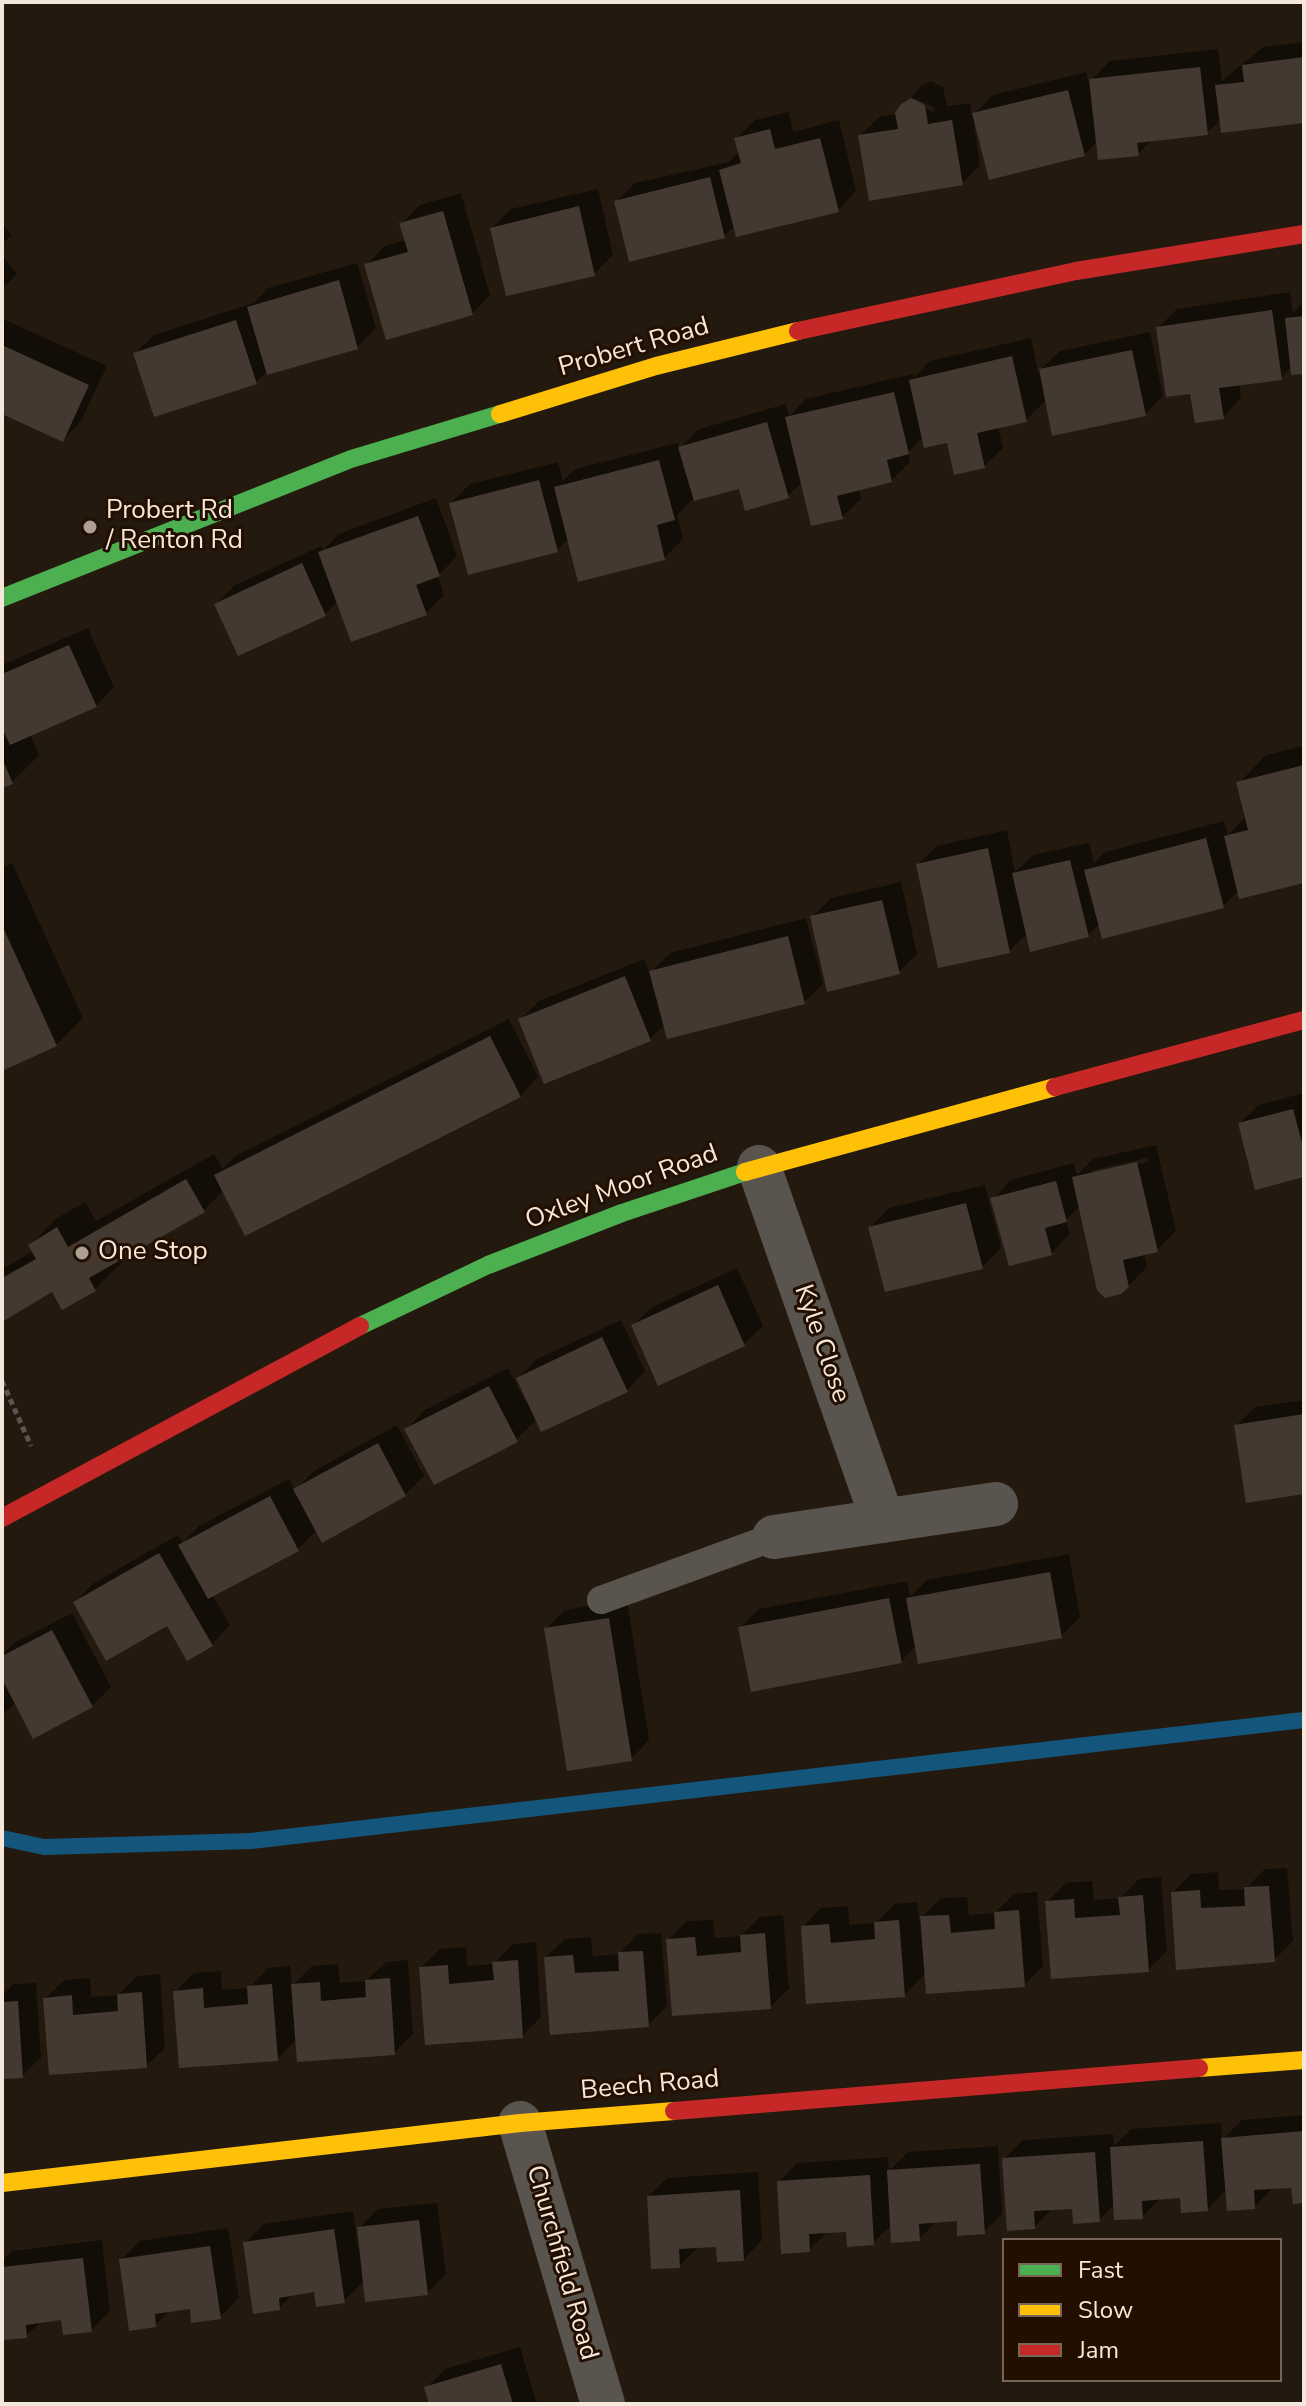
<!DOCTYPE html>
<style>
body{margin:0}
#map{position:relative;width:1306px;height:2406px;overflow:hidden;background:#24190e;font-family:"Nunito Sans",sans-serif}
canvas{display:block}
.frame{position:absolute;inset:0;border:4px solid #f6e7db;pointer-events:none}
.legend{position:absolute;left:1002px;top:2238px;width:280px;height:144px;box-sizing:border-box;background:#230f00;border:2px solid #776558;margin:0;padding:10px 14px;list-style:none;font-size:24px;color:#f6e7db}
.legend li{display:flex;align-items:center;gap:16px;height:40px}
.legend b{width:40px;border:2px solid #776558}
</style>
<div id="map">
<canvas width="1306" height="2406"></canvas>
<div class="frame"></div>
<ul class="legend">
<li><b style="height:10px;background:#4caf50"></b>Fast</li>
<li><b style="height:10px;background:#ffc107"></b>Slow</li>
<li><b style="height:10px;background:#c62828"></b>Jam</li>
</ul>
</div>
<script>
const c = document.querySelector('canvas').getContext('2d');
c.lineJoin = 'round';
function paint(path, color) {
  c.fillStyle = color;
  c.fill(path, 'evenodd');
}
function shape(rows) {
  const path = new Path2D();
  for (const r of rows) {
    path.moveTo(r[0], r[1]);
    for (let i = 2; i < r.length; i += 2) path.lineTo(r[i], r[i + 1]);
  }
  return path;
}
function strokePath(path, color, width, dash) {
  c.strokeStyle = color;
  c.lineWidth = width;
  c.lineCap = dash ? 'butt' : 'round';
  c.setLineDash(dash || []);
  c.stroke(path);
}
function drawText(font, color, halo, rows, align = 'center') {
  c.font = font + ' "Nunito Sans",sans-serif';
  c.lineWidth = 6;
  c.setLineDash([]);
  c.textBaseline = 'middle';
  c.strokeStyle = halo;
  c.fillStyle = color;
  for (const [text, x, y, turn = 0] of rows) {
    c.save();
    c.translate(x, y);
    c.rotate((+turn || 0) * Math.PI / 180);
    c.textAlign = isNaN(turn) ? turn : align;
    if (halo) c.strokeText(text, 0, 0);
    c.fillText(text, 0, 0);
    c.restore();
  }
}
paint(shape([
 [1304,42,1304,121,1221,119,1207,133,1152,140,1138,154,1098,140,1084,155,977,124,974,125,980,165,962,184,860,136,879,117,897,114,921,86,931,81,943,87,947,106,970,103,972,116,993,95,1086,72,1089,82,1110,61,1218,49,1222,81,1263,47],
 [914,98,935,108,933,112,914,102],
 [789,112,793,132,839,120,856,191,838,210,735,226,724,236,616,202,635,183,729,162,740,151,736,139,755,120],
 [598,189,613,255,594,274,492,228,511,209],
 [461,193,490,295,472,314,366,265,385,246,406,240,401,224,420,205],
 [2,223,11,235,2,244],
 [2,255,17,274,2,289],
 [357,263,376,328,357,347,268,370,256,382,135,354,154,335,254,303,268,288],
 [1290,292,1293,313,1304,302,1304,372,1292,367,1281,378,1239,384,1241,398,1223,417,1192,391,1158,328,1177,309],
 [5,320,107,366,81,421,63,440,2,412,2,323],
 [1150,332,1163,396,1144,415,1047,399,1026,420,998,426,1003,448,984,466,948,440,924,436,908,452,910,462,891,481,859,488,861,499,842,517,802,482,788,496,740,486,693,499,677,515,683,539,664,558,569,538,557,550,451,503,470,484,558,462,563,481,575,469,678,443,679,449,699,429,786,404,789,416,806,399,913,374,913,378,930,361,1031,338,1038,372,1060,351],
 [436,498,457,556,438,576,444,595,426,613,338,601,325,614,216,604,235,585,321,546,323,550,339,534],
 [88,628,114,687,96,706,30,734,39,755,12,782,2,786,2,665],
 [1304,746,1304,881,1239,890,1223,906,1100,923,1088,936,1028,933,1009,951,918,864,937,846,1007,830,1015,872,1033,855,1089,843,1094,863,1105,852,1224,821,1228,835,1247,816,1239,783,1266,755],
 [12,863,83,1018,56,1045,2,1069,2,867],
 [901,882,917,954,898,973,812,917,831,898],
 [806,918,823,984,804,1002,665,1025,650,1039,520,1020,539,1001,644,959,650,973,670,953],
 [509,1019,538,1077,520,1096,224,1190,204,1210,120,1258,122,1262,95,1289,63,1307,53,1290,2,1319,2,1269,33,1251,30,1245,57,1218,85,1202,96,1221,214,1154,223,1169,235,1156],
 [1304,1093,1304,1174,1240,1123,1259,1105],
 [1156,1145,1176,1231,1157,1250,1144,1253,1147,1267,1128,1286,1080,1206,1066,1220,1070,1234,1051,1253,993,1199,1011,1180,1074,1163,1077,1175,1093,1159],
 [1147,1158,1148,1162,1093,1175,1093,1170],
 [985,1185,1001,1248,982,1267,871,1227,889,1208],
 [737,1268,763,1326,744,1344,633,1325,652,1307],
 [621,1320,645,1371,627,1390,537,1419,516,1440,407,1429,425,1410,508,1368,525,1401,528,1400,518,1378,537,1359],
 [1304,1400,1304,1492,1236,1426,1255,1407],
 [397,1425,424,1476,405,1495,317,1530,298,1549,212,1594,230,1625,212,1644,168,1624,75,1602,94,1583,178,1535,183,1543,199,1526,289,1479,295,1490,314,1471],
 [1069,1554,1080,1617,1061,1636,916,1646,901,1661,740,1628,759,1609,907,1581,910,1597,927,1580],
 [627,1600,649,1740,631,1759,546,1629,565,1610],
 [72,1613,111,1687,92,1706,16,1702,2,1715,2,1655,14,1643],
 [1287,1868,1293,1941,1274,1960,1173,1892,1191,1874,1218,1872,1219,1890,1245,1889,1265,1869],
 [1161,1877,1167,1951,1148,1970,1047,1902,1066,1883,1092,1881,1094,1900,1120,1898,1139,1879],
 [1304,1879,1304,1914,1302,1882],
 [1037,1892,1043,1966,1024,1985,926,1973,904,1995,803,1927,821,1908,848,1906,849,1925,876,1923,895,1904,917,1902,919,1920,941,1898,967,1897,969,1915,995,1913,1014,1894],
 [783,1915,789,1989,770,2007,668,1940,687,1921,713,1920,715,1938,741,1936,760,1917],
 [661,1933,667,2006,648,2025,546,1957,565,1939,591,1937,593,1956,619,1954,638,1934],
 [536,1942,541,2017,522,2036,421,1968,440,1949,466,1947,467,1966,494,1964,513,1944],
 [408,1960,413,2034,394,2053,297,2039,277,2059,175,1992,194,1973,221,1971,222,1990,249,1988,268,1968,290,1966,292,1986,312,1966,338,1964,340,1983,366,1981,386,1962],
 [160,1974,165,2048,146,2066,45,1999,64,1980,90,1978,91,1997,118,1995,137,1976],
 [36,1983,41,2057,22,2076,2,2077,2,1996,13,1984],
 [1304,2115,1304,2201,1293,2186,1273,2188,1254,2207,1227,2189,1207,2210,1182,2196,1161,2198,1142,2217,1115,2204,1099,2220,1074,2207,1053,2208,1034,2227,1004,2159,1023,2140,1113,2134,1114,2146,1131,2129,1221,2123,1222,2140,1242,2120],
 [998,2146,1002,2214,984,2232,959,2219,938,2220,919,2239,892,2224,873,2243,848,2230,828,2231,809,2250,779,2182,797,2163,888,2157,889,2171,908,2152],
 [758,2172,762,2240,744,2259,718,2244,699,2246,679,2266,649,2196,667,2178],
 [437,2203,446,2274,427,2293,365,2280,344,2301,316,2290,294,2293,279,2308,245,2243,264,2224,353,2211,358,2247,361,2247,359,2228,378,2209],
 [228,2228,239,2298,220,2317,192,2307,170,2310,155,2325,121,2260,140,2241],
 [102,2240,110,2311,91,2330,63,2318,42,2321,26,2336,2,2338,2,2261,12,2251],
 [520,2347,537,2404,431,2404,426,2388,445,2369]
]), '#0007');
strokePath(shape([
 [2,1838,44,1847,251,1841,1304,1720]
]), '#14557b', 16);
paint(shape([
 [1304,57,1304,123,1221,133,1215,85,1244,82,1242,65],
 [1200,67,1208,135,1137,143,1139,156,1098,160,1089,79],
 [1068,90,1085,156,989,180,972,113],
 [911,98,925,105,928,124,952,120,963,185,869,201,858,135,898,129,895,113,900,105],
 [770,129,775,149,820,138,839,212,736,237,719,170,741,163,734,138],
 [710,177,725,238,629,262,614,201],
 [579,206,595,276,506,296,490,228],
 [443,211,473,315,386,340,364,264,408,252,399,223],
 [339,280,358,349,267,375,247,307],
 [1272,310,1282,380,1219,388,1224,419,1195,423,1190,394,1166,397,1156,327],
 [1304,316,1304,374,1291,375,1285,318],
 [236,320,257,384,154,417,133,353],
 [2,345,89,385,63,442,2,414],
 [1132,350,1146,416,1052,436,1039,369],
 [1012,356,1027,422,977,433,985,468,954,475,947,443,924,448,909,380],
 [894,392,909,454,887,460,892,482,837,496,843,519,811,526,785,417],
 [767,422,789,498,745,511,739,489,694,501,678,447],
 [659,460,675,520,657,525,665,560,578,582,554,487],
 [539,480,558,552,468,575,449,503],
 [418,516,440,576,416,585,427,615,351,642,318,552],
 [302,563,326,616,238,656,214,604],
 [69,645,97,707,10,745,2,728,2,674],
 [2,758,13,784,2,788],
 [1304,765,1304,883,1239,899,1224,836,1248,830,1236,782],
 [1206,838,1224,908,1102,939,1084,870],
 [988,848,1010,953,938,968,916,864],
 [1070,860,1089,937,1030,952,1012,873],
 [882,900,900,974,827,992,810,916],
 [2,925,57,1046,2,1071],
 [788,936,805,1004,667,1039,649,971],
 [625,976,651,1041,544,1084,518,1019],
 [490,1036,521,1097,245,1236,214,1175],
 [1293,1109,1304,1150,1304,1177,1255,1190,1238,1123],
 [1137,1162,1158,1252,1123,1260,1129,1287,1121,1294,1105,1298,1097,1290,1072,1177],
 [186,1179,205,1212,89,1278,96,1291,62,1310,52,1292,2,1322,2,1278,36,1259,28,1245,57,1227,68,1247],
 [1056,1181,1067,1222,1045,1228,1052,1255,1009,1266,990,1198],
 [966,1203,983,1269,885,1292,868,1227],
 [718,1285,745,1346,658,1386,631,1325],
 [602,1337,628,1392,541,1432,516,1378],
 [489,1386,518,1442,434,1485,404,1429],
 [1304,1414,1304,1494,1246,1503,1234,1425],
 [378,1443,406,1496,322,1543,293,1489],
 [270,1496,299,1551,208,1599,178,1545],
 [159,1553,213,1646,187,1661,167,1626,106,1661,73,1602],
 [1050,1572,1062,1638,918,1664,906,1598],
 [889,1598,902,1663,751,1692,738,1627],
 [609,1618,632,1761,567,1771,544,1628],
 [52,1630,93,1707,33,1739,2,1679,2,1656],
 [1269,1886,1275,1962,1176,1970,1171,1892,1200,1890,1201,1908,1245,1906,1244,1887],
 [1143,1895,1149,1972,1051,1979,1045,1901,1074,1899,1075,1918,1120,1915,1118,1897],
 [1019,1910,1025,1987,926,1994,920,1916,949,1915,951,1933,995,1929,994,1912],
 [899,1920,905,1997,806,2004,801,1926,829,1924,831,1943,875,1939,874,1922],
 [765,1933,771,2009,672,2016,666,1939,695,1937,697,1956,741,1952,740,1935],
 [643,1951,649,2027,550,2035,544,1957,573,1955,575,1973,619,1971,618,1952],
 [518,1960,523,2038,425,2045,419,1967,448,1965,449,1984,494,1980,492,1962],
 [390,1978,395,2055,297,2062,291,1984,320,1982,321,2001,366,1997,365,1980],
 [272,1984,278,2061,179,2068,173,1991,203,1988,204,2008,248,2004,247,1986],
 [142,1992,147,2068,49,2075,43,1998,72,1995,73,2015,118,2011,117,1994],
 [18,2001,23,2078,2,2079,2,2002],
 [1304,2131,1304,2203,1293,2204,1291,2188,1254,2190,1255,2209,1227,2211,1221,2138],
 [1203,2141,1208,2211,1181,2213,1180,2198,1142,2201,1143,2219,1114,2220,1110,2147],
 [1095,2152,1100,2222,1073,2224,1072,2209,1034,2211,1035,2229,1007,2231,1002,2158],
 [980,2164,985,2234,957,2236,957,2221,919,2224,920,2241,891,2243,887,2170],
 [870,2175,874,2245,847,2247,846,2232,809,2234,810,2252,781,2254,777,2181],
 [740,2190,744,2261,717,2262,716,2247,679,2249,680,2268,651,2269,647,2196],
 [419,2220,428,2295,365,2302,357,2227],
 [334,2229,345,2303,316,2307,314,2292,279,2298,280,2310,253,2314,243,2242],
 [210,2246,221,2319,191,2323,190,2309,155,2314,156,2327,129,2331,119,2259],
 [83,2258,92,2332,63,2335,61,2320,26,2325,27,2338,2,2340,2,2267],
 [501,2364,513,2404,429,2404,424,2387]
]), '#443931');
strokePath(shape([
 [2,1381,31,1446]
]), '#5c554f', 5, [6, 4]);
strokePath(shape([
 [601,1600,774,1537]
]), '#5a544f', 28);
strokePath(shape([
 [759,1167,883,1521],
 [774,1537,996,1504],
 [520,2123,603,2404]
]), '#5a544f', 44);
strokePath(shape([
 [2,598,351,459,500,414],
 [360,1326,488,1265,622,1213,745,1172]
]), '#4caf50', 18);
strokePath(shape([
 [500,414,656,366,798,331],
 [745,1172,1055,1087],
 [1199,2068,1304,2060],
 [2,2183,520,2123,674,2111]
]), '#ffc107', 18);
strokePath(shape([
 [798,331,1076,271,1304,234],
 [1055,1087,1304,1020],
 [2,1518,360,1326],
 [674,2111,1199,2068]
]), '#c62828', 18);
for (const [x, y, r, color] of [
 [90,527,8,"#ac9f93"],
 [82,1253,8,"#ac9f93"]
]) {
  const dot = new Path2D();
  dot.arc(x, y, r, 0, 2 * Math.PI);
  c.fillStyle = color;
  c.fill(dot);
  strokePath(dot, '#230f00', 3);
}
drawText('26px', '#f6e7db', '#230f00', [
 ["Probert Road",634,348,-16],
 ["Oxley Moor Road",622,1188,-20],
 ["Kyle Close",821,1344,71],
 ["Beech Road",650,2086,-5],
 ["Churchfield Road",561,2263,74]
]);
drawText('26px', '#f6e7db', '#230f00', [
 ["Probert Rd",106,512],
 ["/ Renton Rd",106,542],
 ["One Stop",98,1253]
], 'left');
</script>
